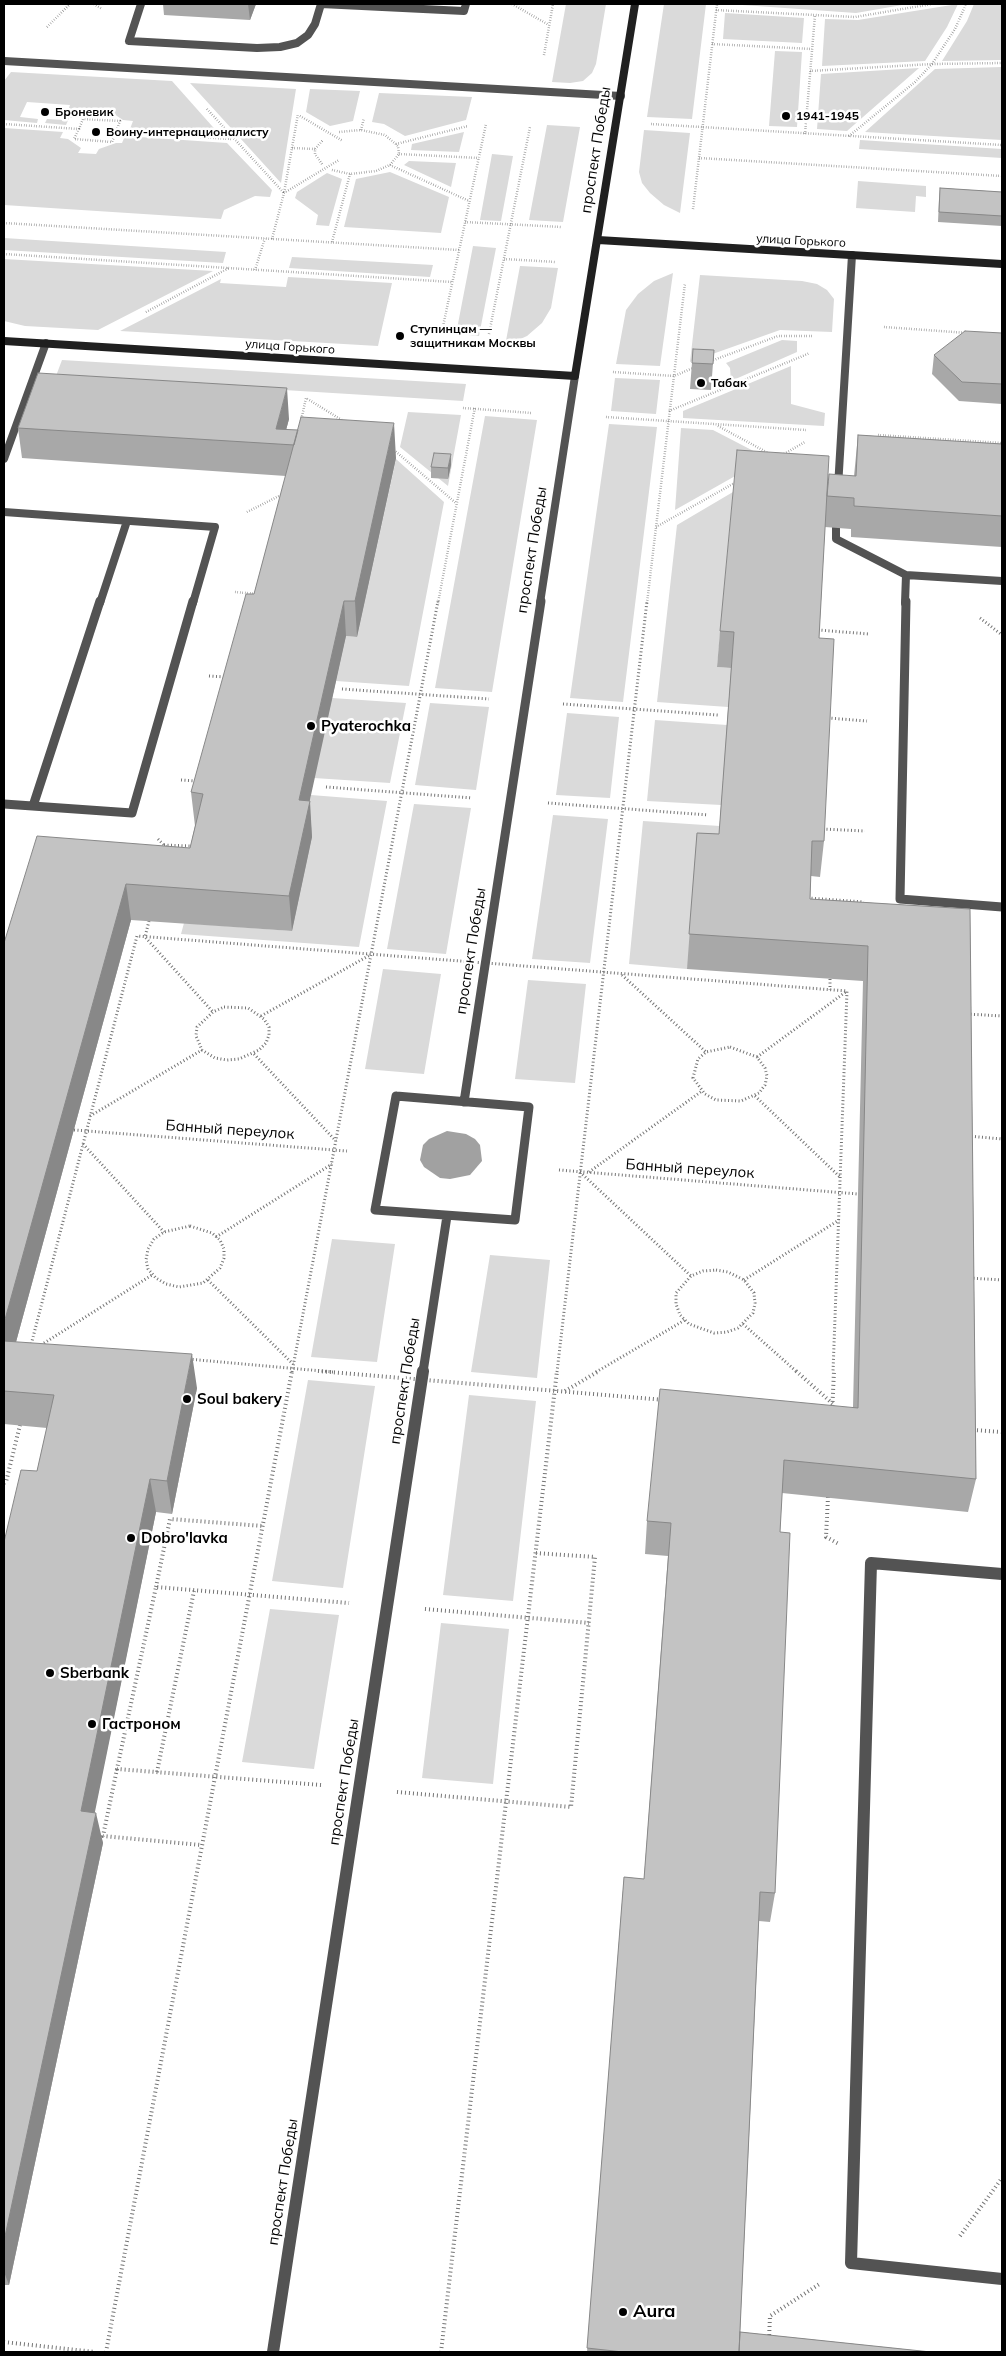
<!DOCTYPE html>
<meta charset="utf-8">
<style>
body{margin:0}
#map{position:relative;width:1006px;height:2356px;overflow:hidden;background:#fff;font-family:Mulish,sans-serif}
canvas{display:block}
.frame{position:absolute;inset:0;border:5px solid #000;pointer-events:none}
</style>
<div id="map">
<canvas width="1006" height="2356"></canvas>
<div class="frame"></div>
</div>
<script>
const c = document.querySelector('canvas').getContext('2d');
c.lineJoin = 'round';
function paint(path, color) {
  c.fillStyle = color;
  c.fill(path, 'evenodd');
}
function shape(rows) {
  const path = new Path2D();
  for (const r of rows) {
    path.moveTo(r[0], r[1]);
    for (let i = 2; i < r.length; i += 2) path.lineTo(r[i], r[i + 1]);
  }
  return path;
}
function strokePath(path, color, width, dash) {
  c.strokeStyle = color;
  c.lineWidth = width;
  c.lineCap = dash ? 'butt' : 'round';
  c.setLineDash(dash || []);
  c.stroke(path);
}
function drawText(font, color, halo, rows, align = 'center') {
  c.font = font + ' Mulish,sans-serif';
  c.lineWidth = 5;
  c.setLineDash([]);
  c.textBaseline = 'middle';
  c.strokeStyle = halo;
  c.fillStyle = color;
  for (const [text, x, y, turn = 0] of rows) {
    c.save();
    c.translate(x, y);
    c.rotate((+turn || 0) * Math.PI / 180);
    c.textAlign = isNaN(turn) ? turn : align;
    if (halo) c.strokeText(text, 0, 0);
    c.fillText(text, 0, 0);
    c.restore();
  }
}
paint(shape([
 [566,4,606,4,596,64,592,73,583,81,570,83,552,82],
 [664,4,706,4,692,119,647,117],
 [728,4,908,4,856,13],
 [958,4,947,27,925,61,822,66,825,19,858,20],
 [974,4,1002,4,1002,60,942,61,967,21],
 [725,13,804,18,802,43,723,39],
 [775,51,802,52,797,127,769,126],
 [1002,67,1002,140,865,132,935,69],
 [919,68,847,131,817,129,821,74],
 [11,72,172,81,220,135,130,129,133,121,123,120,114,114,115,109,96,108,94,113,79,118,69,118,66,125,45,123,47,119,64,120,70,105,27,102,20,117,38,119,37,123,4,120,4,81],
 [190,83,296,89,281,183],
 [310,89,360,91,353,121,330,126,306,112],
 [379,93,472,97,466,120,405,136,384,124,372,122],
 [547,125,580,127,563,222,529,220],
 [4,128,63,132,60,138,68,139,81,148,78,153,96,154,99,149,116,143,122,143,125,136,227,143,272,190,270,197,255,196,224,210,221,219,4,205],
 [644,130,690,133,680,213,664,205,650,193,642,183,639,172],
 [464,132,459,152,411,150,412,144],
 [860,140,1002,149,1002,158,859,149],
 [492,154,513,156,501,221,480,220],
 [409,161,456,163,451,187,404,165],
 [390,172,449,197,441,233,344,227,356,179],
 [327,173,342,179,329,226,316,225,318,215,295,198,297,192],
 [858,181,926,186,926,197,916,196,915,212,856,208],
 [4,238,226,252,223,263,4,250],
 [473,246,496,248,479,336,456,334],
 [292,257,433,265,430,277,289,268],
 [4,259,213,271,98,330,25,326,4,321],
 [520,266,558,268,551,308,542,323,527,336,505,346],
 [673,273,660,366,616,364,626,310,638,294,654,281],
 [700,275,802,281,817,284,827,290,834,299,832,332,780,330,690,362],
 [288,277,392,283,378,346,120,331,221,279,220,283,286,287],
 [782,340,797,341,797,352,731,381,730,368,726,363],
 [62,360,466,384,463,401,56,376],
 [791,366,791,404,825,413,824,426,683,418,683,411],
 [615,378,660,380,656,414,611,411],
 [408,412,461,415,448,486,400,447],
 [485,416,537,420,492,692,435,688],
 [609,424,657,427,623,702,570,698],
 [681,428,713,430,767,458,675,510],
 [396,459,444,502,409,686,336,681,346,636,357,637],
 [733,492,717,667,731,668,728,707,657,702,677,525],
 [332,698,406,703,390,783,314,778],
 [430,703,489,707,476,790,415,785],
 [567,713,619,717,610,798,556,795],
 [655,720,727,725,721,805,647,801],
 [311,795,387,801,359,947,181,934,184,923,292,931,312,837,302,836],
 [414,804,471,808,446,954,387,949],
 [553,815,608,819,590,963,532,959],
 [643,821,720,826,717,870,687,969,629,964],
 [383,969,441,974,424,1074,365,1069],
 [528,980,586,984,575,1083,515,1079],
 [332,1239,395,1244,377,1362,311,1357],
 [490,1255,550,1260,537,1378,471,1372],
 [308,1380,375,1386,343,1588,272,1581],
 [469,1395,536,1401,513,1601,443,1595],
 [270,1609,339,1615,314,1769,242,1762],
 [441,1623,509,1629,493,1784,422,1778]
]), '#dadada');
paint(shape([
 [447,1131,466,1134,475,1139,480,1145,482,1161,470,1175,450,1179,440,1178,424,1167,420,1160,423,1145,429,1139]
]), '#a1a1a1');
strokePath(shape([
 [94,4,102,9],
 [512,4,549,25],
 [716,10,855,17,932,4],
 [47,27,70,4],
 [712,44,812,49],
 [544,55,553,4],
 [810,71,932,64,1002,63],
 [207,109,284,193,298,114],
 [300,116,343,141],
 [4,124,79,129,74,139,112,142,116,132,232,139],
 [651,124,1002,145],
 [79,129,83,119,120,121,116,132],
 [361,130,364,118],
 [805,134,815,15],
 [849,136,915,82,932,64,955,29,966,4],
 [396,144,468,126],
 [292,148,315,149],
 [399,154,479,158],
 [699,158,1002,176],
 [322,164,315,154,315,149,323,140],
 [390,165,469,201],
 [332,170,350,174,376,171,390,165,399,154,398,146,385,135,361,130,339,132],
 [693,209,717,4],
 [465,222,562,227],
 [4,223,459,250],
 [272,239,284,193,339,160],
 [332,242,350,174],
 [4,254,452,282],
 [504,259,556,262],
 [255,270,265,238],
 [146,312,229,268],
 [884,327,968,333],
 [442,331,486,124],
 [489,334,530,127],
 [711,361,778,336,812,336],
 [613,372,674,376,693,368],
 [463,408,532,413],
 [669,411,810,353],
 [606,417,806,430],
 [301,421,306,398,345,422],
 [718,426,770,454],
 [878,435,1002,443],
 [394,450,456,503],
 [782,455,805,442],
 [247,512,283,494],
 [656,527,738,481],
 [235,592,258,594],
 [438,603,475,407],
 [647,603,685,283]
]), '#757575', 2.5, [0.5, 2]);
strokePath(shape([
 [980,618,1002,635],
 [818,630,869,634],
 [209,676,226,677],
 [342,689,489,699],
 [563,704,718,715],
 [828,718,867,721],
 [181,780,197,781],
 [326,787,472,798],
 [548,803,708,815],
 [823,829,865,831],
 [158,839,168,849],
 [164,845,192,846],
 [808,898,864,902],
 [149,921,145,937,213,1012],
 [622,975,706,1052],
 [830,979,830,990],
 [224,1007,248,1008,264,1019,269,1027,269,1035,266,1043,259,1050,239,1059,227,1060,215,1058,202,1050,196,1036,197,1027,213,1012,224,1007],
 [967,1014,1002,1016],
 [261,1016,370,955],
 [730,1047,757,1057,765,1068,767,1076,765,1085,759,1093,741,1101,716,1100,705,1094,693,1078,698,1059,706,1052,730,1047],
 [254,1054,336,1141],
 [757,1057,847,991],
 [755,1096,841,1178],
 [90,1116,202,1050],
 [74,1130,347,1151],
 [968,1136,1002,1139],
 [83,1144,164,1232],
 [559,1170,858,1194],
 [580,1172,691,1276],
 [589,1172,702,1091],
 [190,1226,212,1233,220,1240,224,1249,224,1258,220,1268,203,1283,179,1287,166,1284,156,1278,148,1269,146,1260,148,1249,154,1239,164,1232,190,1226],
 [216,1237,332,1164],
 [716,1270,728,1272,744,1280,754,1293,755,1303,753,1313,738,1328,727,1332,714,1333,689,1324,680,1315,676,1304,676,1293,691,1276,703,1271,716,1270],
 [970,1278,1002,1280],
 [208,1280,293,1364],
 [744,1280,839,1220],
 [743,1324,797,1372],
 [41,1345,152,1275],
 [292,1372,438,601],
 [333,1372,31,1345,137,936,847,991,833,1372],
 [557,1372,647,601],
 [596,1372,685,1320]
]), '#757575', 3, [1, 2.5]);
strokePath(shape([
 [318,1371,832,1414,834,1371],
 [796,1371,833,1404],
 [565,1391,599,1371],
 [973,1430,1002,1432],
 [4,1483,6,1482,20,1425],
 [828,1497,826,1537,839,1544],
 [156,1587,170,1519,263,1526],
 [425,1609,589,1623],
 [117,1769,103,1836,201,1845],
 [157,1772,194,1591],
 [321,1785,117,1769,156,1587,349,1603],
 [397,1792,571,1807,595,1557,535,1553],
 [960,2236,1002,2178],
 [769,2339,770,2316,821,2283],
 [4,2342,95,2352],
 [106,2352,292,1371],
 [441,2352,557,1371]
]), '#757575', 4, [1, 3]);
strokePath(shape([
 [141,4,129,41,257,48,280,47,297,43,308,35,315,24,321,4,464,11,466,4],
 [4,459,46,343],
 [838,487,852,255],
 [4,512,215,527,193,603],
 [836,528,836,539,906,575],
 [100,603,127,521],
 [905,603,906,575,1002,581]
]), '#535353', 8);
strokePath(shape([
 [906,601,900,899,1002,907],
 [4,804,132,813,193,601],
 [33,806,100,601]
]), '#535353', 9);
strokePath(shape([
 [1002,1574,871,1563,851,2263,1002,2279]
]), '#535353', 12);
strokePath(shape([
 [4,61,621,96],
 [540,603,575,376]
]), '#535353', 8);
strokePath(shape([
 [396,1096,529,1107,515,1220,375,1210,396,1096],
 [464,1102,541,601],
 [423,1372,447,1216]
]), '#535353', 9);
strokePath(shape([
 [273,2352,423,1371]
]), '#535353', 12);
strokePath(shape([
 [598,240,1002,264],
 [4,341,575,376,635,4]
]), '#202020', 8);
paint(shape([
 [163,4,256,4,250,20,164,15],
 [940,188,1002,192,1002,226,938,222,939,199],
 [1002,333,1002,404,959,401,932,374,934,355],
 [693,349,714,350,711,390,690,389],
 [289,419,286,430,396,458,357,637,346,636,314,778,309,801,312,837,292,931,131,920,16,1342,197,1388,172,1514,156,1512,94,1813,103,1843,9,2285,4,2285,4,1542,37,1471,47,1428,4,1424,4,943,190,848,195,826,191,792,254,594,286,476,22,458,18,428],
 [858,435,1002,444,1002,547,851,537,851,529,825,527,819,638,824,841,820,877,811,876,810,899,970,909,976,1479,968,1512,782,1493,780,1532,775,1893,770,1922,759,1921,740,2332,931,2352,587,2352,624,1877,644,1879,668,1556,645,1554,647,1521,853,1407,863,981,687,969,697,833,719,834,731,668,717,667,720,631,828,482,854,476],
 [451,465,448,479,431,478,431,467]
]), '#a8a8a8');
paint(shape([
 [248,4,256,4,250,20],
 [287,388,289,419,282,445,276,429],
 [394,423,396,458,357,637,355,601],
 [451,454,451,465,448,479,448,468],
 [344,601,346,636,302,836,299,800],
 [310,801,312,837,292,931,289,896],
 [126,884,131,920,7,1375,4,1362,4,1323],
 [192,1354,197,1388,172,1514,167,1481],
 [150,1479,156,1512,89,1841,81,1811],
 [96,1813,103,1843,9,2285,4,2272,4,2241]
]), '#888');
const building = shape([
 [940,188,1002,192,1002,216,939,212,940,188],
 [965,331,1002,333,1002,384,962,382,934,355,965,331],
 [693,349,714,350,713,364,692,363,693,349],
 [38,373,287,388,276,429,298,430,294,445,18,428,38,373],
 [301,417,394,423,355,601,344,601,312,742,299,800,310,801,289,896,126,884,4,1323,4,943,37,836,190,848,203,794,191,792,246,594,254,594,301,417],
 [858,435,1002,444,1002,516,854,506,854,498,827,496,829,474,856,476,858,435],
 [737,450,829,456,819,638,834,639,824,841,812,841,810,899,970,909,976,1479,784,1460,780,1532,790,1533,775,1893,760,1892,739,2352,623,2352,587,2348,624,1877,644,1879,671,1523,647,1521,660,1389,858,1408,868,946,689,934,697,833,719,834,734,632,720,631,737,450],
 [434,453,451,454,448,468,431,467,434,453],
 [4,1341,192,1354,167,1481,150,1479,81,1811,96,1813,4,2241,4,1542,21,1470,37,1471,54,1395,4,1391,4,1341],
 [740,2332,931,2352,739,2352,740,2332]
]);
paint(building, '#c3c3c3');
strokePath(building, '#888', 1);
for (const [x, y, r, color] of [
 [45,112,5,"#000"],
 [786,116,5,"#000"],
 [96,132,5,"#000"],
 [400,336,5,"#000"],
 [701,383,5,"#000"],
 [311,726,5,"#000"],
 [187,1399,5,"#000"],
 [131,1538,5,"#000"],
 [50,1673,5,"#000"],
 [92,1724,5,"#000"],
 [623,2312,5,"#000"]
]) {
  const dot = new Path2D();
  dot.arc(x, y, r, 0, 2 * Math.PI);
  c.fillStyle = color;
  c.fill(dot);
  strokePath(dot, '#fff', 2);
}
drawText('bold 12px', '#000', '#fff', [
 ["Броневик",55,112],
 ["1941-1945",796,116],
 ["Воину-интернационалисту",106,132],
 ["Ступинцам —",410,329],
 ["защитникам Москвы",410,343],
 ["Табак",711,383]
], 'left');
drawText('12px', '#000', '#fff', [
 ["улица Горького",801,241,3],
 ["улица Горького",290,347,4]
]);
drawText('15px', '#000', '#fff', [
 ["проспект Победы",596,150,-81],
 ["проспект Победы",532,550,-81],
 ["проспект Победы",471,951,-81],
 ["Банный переулок",230,1130,4],
 ["Банный переулок",690,1169,4],
 ["проспект Победы",405,1381,-81],
 ["проспект Победы",344,1782,-81],
 ["проспект Победы",283,2182,-81]
]);
drawText('bold 15px', '#000', '#fff', [
 ["Pyaterochka",321,726],
 ["Soul bakery",197,1399],
 ["Dobro'lavka",141,1538],
 ["Sberbank",60,1673],
 ["Гастроном",102,1724]
], 'left');
drawText('bold 18px', '#000', '#fff', [
 ["Aura",633,2312]
], 'left');
</script>
